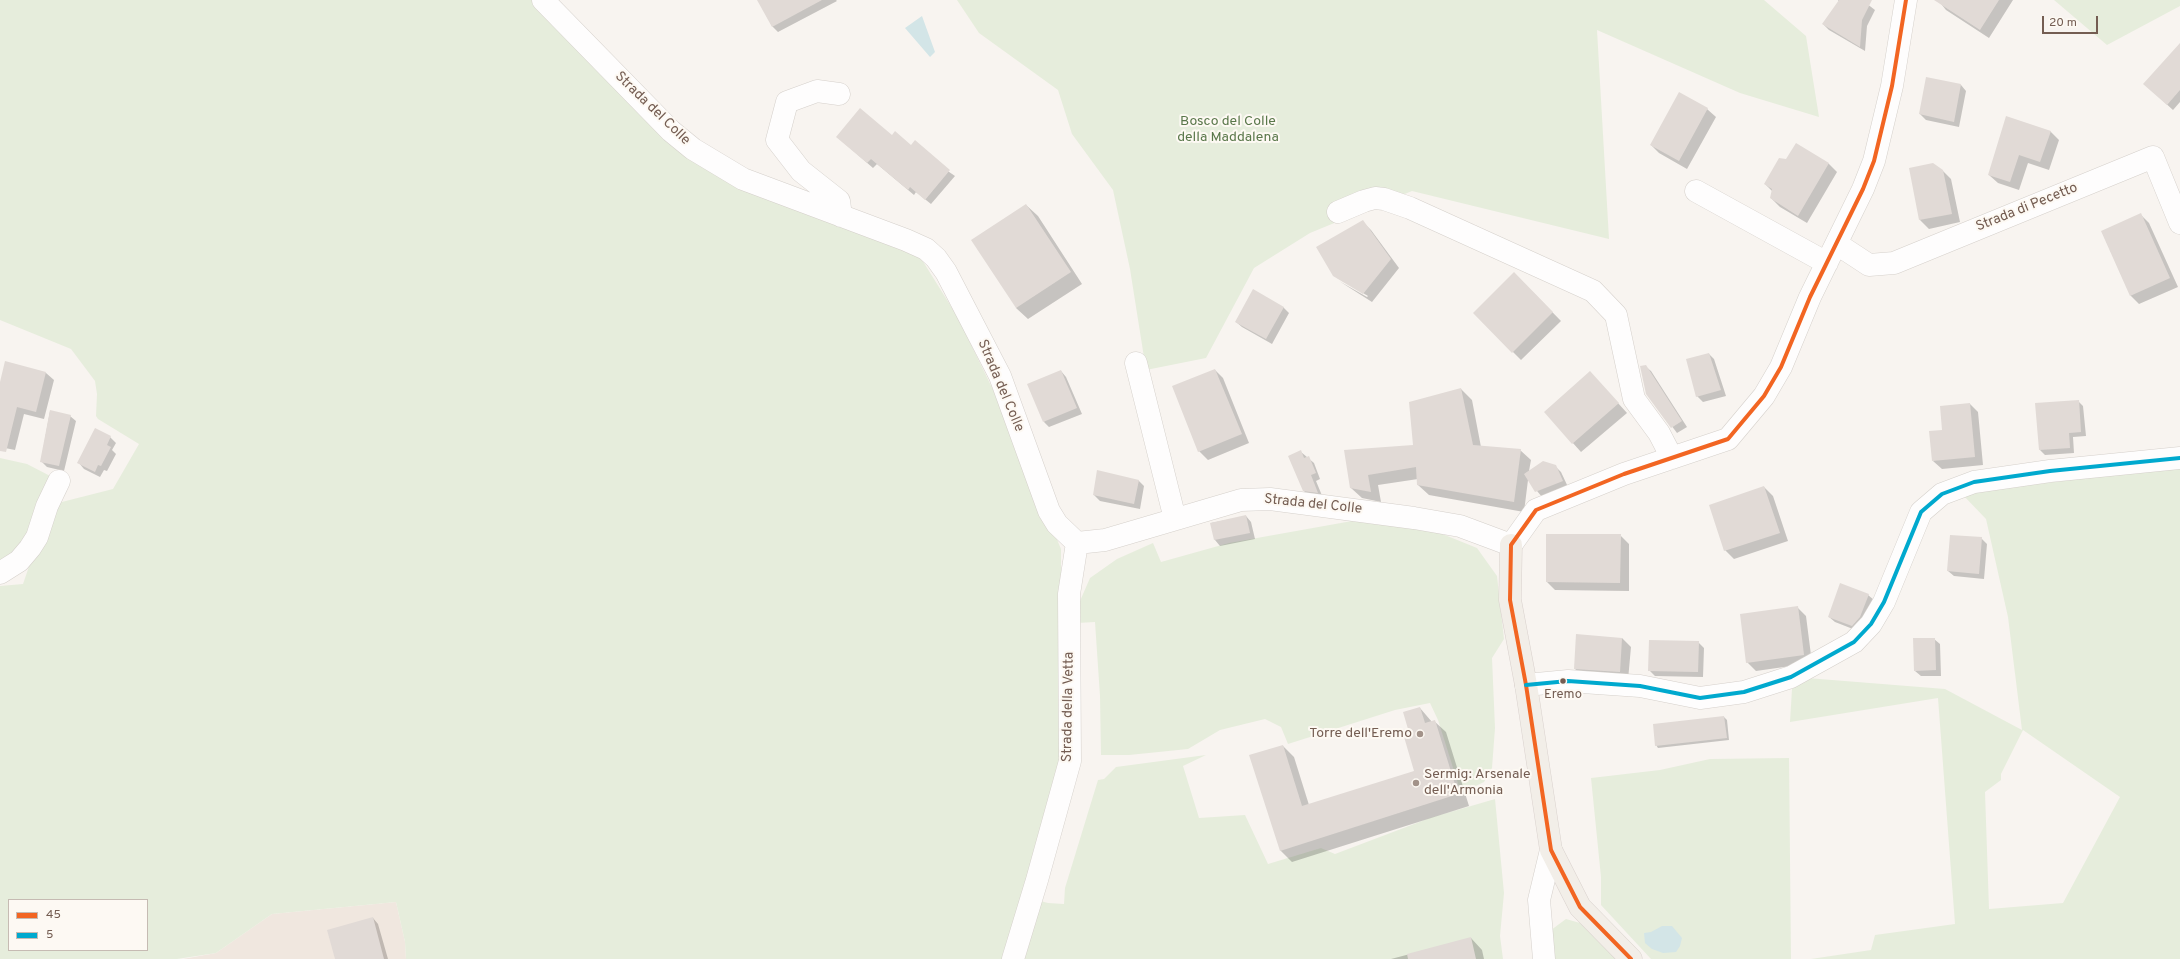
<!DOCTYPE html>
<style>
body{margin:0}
#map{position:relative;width:2180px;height:959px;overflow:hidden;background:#f8f4f0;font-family:Overpass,sans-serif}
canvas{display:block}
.legend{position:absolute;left:8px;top:899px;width:140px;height:52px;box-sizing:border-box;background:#fdf9f3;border:1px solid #c6bbb3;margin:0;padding:5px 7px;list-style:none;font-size:12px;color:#745d52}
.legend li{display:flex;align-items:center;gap:8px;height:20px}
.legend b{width:20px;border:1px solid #c6bbb3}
.scale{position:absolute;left:2042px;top:16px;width:56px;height:18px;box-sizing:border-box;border:2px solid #745d52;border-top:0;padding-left:5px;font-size:12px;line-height:14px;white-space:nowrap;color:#745d52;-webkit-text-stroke:3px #fdf9f3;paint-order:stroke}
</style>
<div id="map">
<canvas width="2180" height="959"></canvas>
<ul class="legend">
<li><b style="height:5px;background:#f26522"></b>45</li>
<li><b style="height:5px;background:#00a9ce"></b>5</li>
</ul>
<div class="scale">20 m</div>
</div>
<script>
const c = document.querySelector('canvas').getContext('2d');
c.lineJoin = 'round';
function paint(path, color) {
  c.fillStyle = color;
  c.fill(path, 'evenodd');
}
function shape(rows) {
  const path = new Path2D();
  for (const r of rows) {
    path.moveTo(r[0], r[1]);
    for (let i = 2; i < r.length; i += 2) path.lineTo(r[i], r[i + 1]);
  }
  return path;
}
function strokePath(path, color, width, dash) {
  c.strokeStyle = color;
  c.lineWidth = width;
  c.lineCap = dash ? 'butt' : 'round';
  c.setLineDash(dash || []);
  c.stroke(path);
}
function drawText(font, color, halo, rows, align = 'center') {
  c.font = font + ' Overpass,sans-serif';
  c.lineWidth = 4;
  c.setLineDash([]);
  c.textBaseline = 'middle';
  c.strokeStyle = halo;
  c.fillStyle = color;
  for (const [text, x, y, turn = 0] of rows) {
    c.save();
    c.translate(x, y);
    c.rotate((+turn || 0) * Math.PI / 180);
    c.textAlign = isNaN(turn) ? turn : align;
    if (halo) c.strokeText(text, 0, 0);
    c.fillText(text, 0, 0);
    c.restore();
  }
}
paint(shape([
 [396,902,405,942,406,959,183,959,216,953,272,914]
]), '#f0e7df');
paint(shape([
 [0,0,540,0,724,180,919,255,957,316,1000,404,1061,549,1061,762,1025,897,1048,903,1064,904,1065,888,1098,780,1104,779,1116,767,1206,755,1183,766,1199,818,1245,815,1268,864,1321,848,1335,854,1430,818,1495,799,1504,893,1500,936,1503,959,406,959,405,942,396,902,272,914,216,953,177,959,0,959,0,586,23,584,50,505,113,489,139,444,98,419,96,416,97,394,95,381,71,349,0,320],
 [9,900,147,900,147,950,9,950],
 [957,0,1764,0,1806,36,1819,117,1740,93,1597,30,1609,239,1412,191,1310,233,1254,268,1206,358,1146,370,1130,269,1113,190,1072,134,1058,90,979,33],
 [2054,0,2180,0,2180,6,2107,45],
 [0,458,27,464,56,479,26,538,5,561,0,562],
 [2180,467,2180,959,1811,959,1871,950,1875,935,1955,924,1938,698,1790,722,1792,689,1807,678,1945,689,2022,730,2008,617,1986,519,1961,493],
 [2023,730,2120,797,2063,903,1989,909,1985,792,2001,780,2001,774],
 [1352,521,1430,529,1477,548,1497,576,1504,639,1492,658,1495,728,1492,768,1484,782,1461,793,1438,720,1430,703,1395,710,1288,744,1281,727,1265,719,1220,730,1188,749,1129,755,1101,755,1100,696,1095,622,1077,623,1080,601,1090,578,1117,559,1153,543,1161,562,1229,543],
 [1789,758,1791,959,1651,959,1601,905,1601,877,1591,778,1660,770,1710,759],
 [1566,919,1587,925,1620,959,1550,959,1547,933]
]), '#e6eddc');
paint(shape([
 [922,16,935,52,930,57,905,28],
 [1662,926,1672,926,1682,938,1680,946,1676,952,1663,953,1652,949,1645,943,1644,933,1651,932]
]), '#d3e5e7');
paint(shape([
 [758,0,836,0,837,1,778,32,772,26],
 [1838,0,1862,0,1875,10,1867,26,1865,51,1829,30,1823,24,1839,2],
 [1938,0,2013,0,1989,38,1946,10],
 [2180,58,2180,102,2173,110,2150,89],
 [1927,79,1961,85,1966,91,1959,127,1926,120,1920,114],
 [1707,109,1716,117,1687,169,1659,153,1651,145],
 [2050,131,2059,140,2049,170,2028,163,2019,190,1998,183,1989,175],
 [892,136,911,146,955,176,931,204,916,192,914,195,877,164,873,168,843,142],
 [1796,144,1829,164,1837,172,1807,223,1780,207,1771,198,1773,192,1765,184,1787,160],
 [1910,169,1942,170,1951,179,1960,222,1929,229,1920,220],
 [1026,205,1038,216,1082,284,1028,319,1016,308],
 [2141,215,2149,223,2178,287,2139,304,2131,296,2102,232],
 [1362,221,1371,230,1399,268,1372,302,1339,281,1367,297,1368,296,1334,276],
 [1514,273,1561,321,1521,360,1474,313],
 [1283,307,1289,313,1272,344,1242,327,1236,322],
 [1709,354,1714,359,1726,396,1703,402,1697,396],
 [6,362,46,373,54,380,44,419,24,414,15,450,0,447,0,386],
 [1645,366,1651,371,1687,427,1677,433,1647,393],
 [1215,370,1223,378,1249,443,1208,460,1199,451],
 [1061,371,1066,377,1082,414,1049,427,1044,422],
 [1590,372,1627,413,1581,452,1545,412],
 [1461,389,1472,400,1481,447,1520,450,1531,460,1529,471,1555,466,1561,472,1568,487,1542,497,1528,480,1524,512,1429,495,1418,485,1418,479,1378,485,1381,502,1362,498,1351,488,1345,451,1414,446],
 [2078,401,2083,406,2086,436,2073,437,2074,453,2045,455,2040,450],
 [1970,404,1978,412,1983,465,1942,469,1933,461],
 [50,411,70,416,76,421,64,471,47,467,41,461],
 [110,437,116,443,112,450,116,454,107,471,104,470,100,477,84,469,79,463],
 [1301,452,1314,463,1320,479,1316,481,1323,498,1309,496,1303,490],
 [1138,480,1144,486,1140,509,1100,501,1094,495],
 [1764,487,1773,496,1788,541,1734,559,1725,550],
 [1246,516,1251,522,1255,539,1220,546,1215,540,1211,523],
 [1620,535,1629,544,1629,591,1555,590,1547,582],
 [1981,538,1987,544,1984,579,1954,576,1948,571],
 [1868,595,1874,600,1858,631,1835,622,1829,617],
 [1797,607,1806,616,1812,663,1756,671,1747,662],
 [1622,638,1631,647,1628,680,1584,677,1575,669],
 [1934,639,1940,644,1941,676,1921,676,1915,671],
 [1698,642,1704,648,1703,677,1655,676,1649,670],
 [1420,708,1432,722,1434,721,1446,732,1469,806,1292,862,1280,850,1283,746,1294,757,1309,805,1416,771,1409,729],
 [1724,717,1727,720,1729,740,1658,748,1656,745],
 [373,918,378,924,388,959,336,959],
 [1471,938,1482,950,1484,959,1391,959]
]), '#0003');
paint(shape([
 [757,0,822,0,772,27],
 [1839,0,1872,0,1862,20,1860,47,1822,24],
 [1934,0,1999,0,1980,30],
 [2180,43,2180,90,2167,105,2143,84],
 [1926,77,1961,84,1954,122,1919,114],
 [1679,92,1708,108,1679,161,1650,145],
 [860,108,892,135,895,131,911,145,915,140,950,170,925,200,910,187,908,190,871,159,867,163,836,137],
 [2006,116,2051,131,2040,162,2019,155,2010,182,1988,175],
 [1796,143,1829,163,1798,216,1770,198,1772,189,1764,184,1779,158,1786,159],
 [1933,163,1943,170,1952,214,1919,220,1909,168],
 [1026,204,1071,272,1016,308,971,240],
 [2141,213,2170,278,2130,296,2101,231],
 [1363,220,1391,259,1363,294,1333,276,1316,247],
 [1514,272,1553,312,1512,353,1473,313],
 [1253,289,1284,307,1266,339,1235,322],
 [1709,353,1721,390,1696,397,1686,359],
 [5,361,46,372,36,412,17,407,6,452,0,451,0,382],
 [1646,365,1682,421,1671,428,1646,394,1640,366],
 [1215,369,1242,434,1198,452,1172,386],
 [1061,370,1077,408,1043,422,1027,384],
 [1590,371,1619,403,1572,444,1544,412],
 [1461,388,1473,445,1521,449,1514,502,1417,485,1416,467,1368,475,1371,492,1350,488,1344,450,1413,445,1409,402],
 [2079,400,2081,432,2069,433,2070,448,2039,450,2035,403],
 [1970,403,1975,457,1932,461,1929,431,1942,430,1940,406],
 [50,410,71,415,59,466,40,462],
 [95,428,111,436,107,445,111,447,101,466,98,465,95,472,77,463],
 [1301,450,1304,458,1309,456,1316,473,1311,475,1318,493,1303,491,1288,456],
 [1543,461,1556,465,1563,481,1535,492,1524,474],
 [1097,470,1139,480,1134,504,1093,495],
 [1764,486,1780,533,1724,551,1709,505],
 [1246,515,1250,533,1214,540,1210,523],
 [1546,534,1621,534,1620,583,1546,582],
 [1950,535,1982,537,1979,574,1947,571],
 [1840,583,1869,594,1860,617,1852,626,1828,617],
 [1798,606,1804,655,1746,663,1740,614],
 [1576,634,1622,638,1620,672,1574,669],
 [1913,638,1935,638,1936,670,1914,671],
 [1649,640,1699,641,1698,672,1648,671],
 [1420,707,1425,723,1435,720,1458,794,1280,851,1249,755,1283,745,1302,806,1414,771,1402,730,1408,729,1403,712],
 [1724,716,1727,738,1655,746,1653,724],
 [373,917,384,959,335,959,327,930],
 [1471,937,1476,959,1408,959,1407,954]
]), '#e1dad6');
const minor = shape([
 [543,0,671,131,693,149,743,179,906,240,926,249,936,258,946,272,1000,376,1049,511,1057,524,1077,543,1105,540,1241,500,1270,499,1414,518,1460,526,1511,545,1536,510,1624,474,1728,439,1764,396,1781,367,1810,297,1863,189,1874,161,1892,86,1906,0],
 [839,94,817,91,787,102,777,140,801,171,839,201,841,216],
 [1696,191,1827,263],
 [1338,212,1364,201,1375,198,1384,199,1410,208,1593,291,1616,315,1634,399,1659,433,1672,458],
 [1837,244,1869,265,1894,263,2153,157,2180,223],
 [1136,363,1175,519],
 [0,573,19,561,30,548,37,537,47,506,59,481],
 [1526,685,1568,681,1640,686,1700,698,1744,692,1791,677,1854,642,1871,624,1884,602,1921,512,1942,494,1974,482,2050,471,2180,458],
 [1013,959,1037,880,1070,761,1069,594,1077,543],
 [1544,959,1539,900,1551,850]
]);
const major = shape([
 [1511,545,1510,600,1526,685,1551,850,1580,907,1631,959]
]);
strokePath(minor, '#d5d0cb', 23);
strokePath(major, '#d9d1cd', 23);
strokePath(minor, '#fefdfd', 22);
strokePath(major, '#f2eee8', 22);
strokePath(shape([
 [1631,959,1580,907,1551,850,1526,685,1510,600,1511,545,1536,510,1624,474,1728,439,1764,396,1781,367,1810,297,1863,189,1874,161,1892,86,1906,0]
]), '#f26522', 4);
strokePath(shape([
 [1526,685,1568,681,1640,686,1700,698,1744,692,1791,677,1854,642,1871,624,1884,602,1921,512,1942,494,1974,482,2050,471,2180,458]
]), '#00a9ce', 4);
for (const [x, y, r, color] of [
 [1563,681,3.5,"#745d52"],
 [1420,734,4,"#a29289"],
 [1416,783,4,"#a29289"]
]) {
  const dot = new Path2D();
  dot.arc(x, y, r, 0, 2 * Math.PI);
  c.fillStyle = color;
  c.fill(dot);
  strokePath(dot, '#fdf9f3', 1.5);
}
drawText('13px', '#745d52', '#fdf9f3', [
 ["Eremo",1563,695]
]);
drawText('14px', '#745d52', '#fdf9f3', [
 ["Strada del Colle",652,109,44],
 ["Strada di Pecetto",2027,208,-22],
 ["Strada del Colle",1000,386,67],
 ["Strada del Colle",1313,505,6],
 ["Strada della Vetta",1069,707,-89]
]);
drawText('14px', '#5a784b', '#fdf9f3', [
 ["Bosco del Colle",1228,122],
 ["della Maddalena",1228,138]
]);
drawText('14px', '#745d52', '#fdf9f3', [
 ["Torre dell'Eremo",1412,734],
 ["Sermig: Arsenale",1424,775,"left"],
 ["dell'Armonia",1424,791,"left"]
], 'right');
</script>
